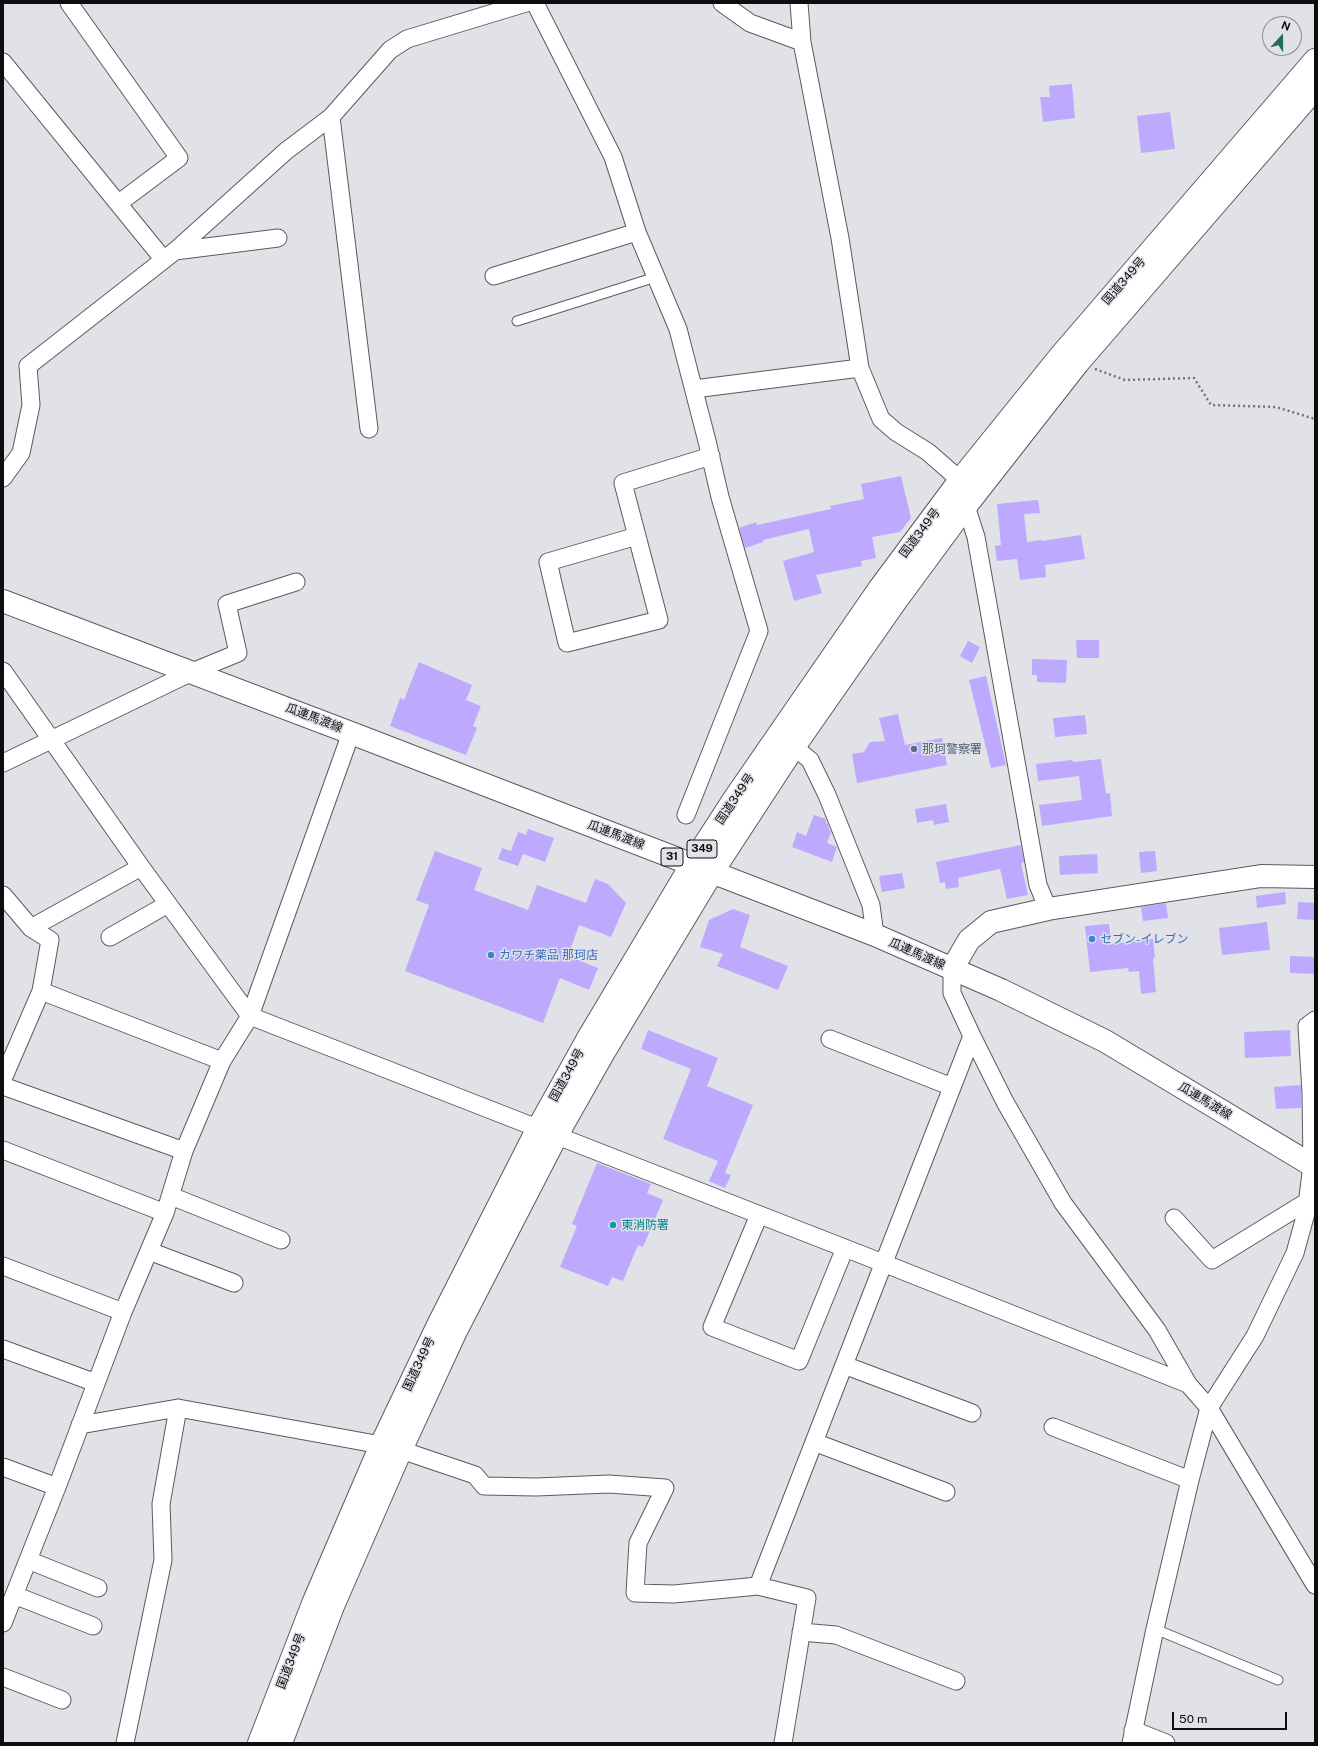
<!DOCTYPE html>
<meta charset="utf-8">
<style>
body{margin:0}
#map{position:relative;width:1318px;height:1746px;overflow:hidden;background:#e0e2e7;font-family:"Public Sans",sans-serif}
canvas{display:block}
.frame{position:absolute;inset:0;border:4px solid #0d0d0f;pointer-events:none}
.north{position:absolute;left:1262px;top:16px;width:40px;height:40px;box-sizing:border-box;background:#e0e2e7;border:1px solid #8c8d91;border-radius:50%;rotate:21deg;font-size:11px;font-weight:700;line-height:16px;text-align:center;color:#0d0d0f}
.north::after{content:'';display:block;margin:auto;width:14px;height:18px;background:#246b60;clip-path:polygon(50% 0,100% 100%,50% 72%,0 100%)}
.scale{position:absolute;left:1172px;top:1712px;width:115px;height:18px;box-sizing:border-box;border:2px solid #0d0d0f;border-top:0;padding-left:5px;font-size:12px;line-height:14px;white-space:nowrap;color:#0d0d0f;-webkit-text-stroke:3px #e0e2e7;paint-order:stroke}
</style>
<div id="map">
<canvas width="1318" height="1746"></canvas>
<div class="frame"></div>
<div class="north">N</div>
<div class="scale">50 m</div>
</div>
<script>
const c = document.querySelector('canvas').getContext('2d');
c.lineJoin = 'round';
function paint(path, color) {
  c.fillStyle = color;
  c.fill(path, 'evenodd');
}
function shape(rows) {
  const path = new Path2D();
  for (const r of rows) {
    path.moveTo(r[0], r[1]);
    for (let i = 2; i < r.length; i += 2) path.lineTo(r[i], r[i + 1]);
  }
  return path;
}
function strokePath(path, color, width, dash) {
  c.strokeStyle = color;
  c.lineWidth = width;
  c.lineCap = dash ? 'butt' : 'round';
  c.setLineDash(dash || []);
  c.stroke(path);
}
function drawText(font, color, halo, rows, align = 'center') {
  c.font = font + ' "Public Sans","Noto Sans JP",sans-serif';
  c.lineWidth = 3;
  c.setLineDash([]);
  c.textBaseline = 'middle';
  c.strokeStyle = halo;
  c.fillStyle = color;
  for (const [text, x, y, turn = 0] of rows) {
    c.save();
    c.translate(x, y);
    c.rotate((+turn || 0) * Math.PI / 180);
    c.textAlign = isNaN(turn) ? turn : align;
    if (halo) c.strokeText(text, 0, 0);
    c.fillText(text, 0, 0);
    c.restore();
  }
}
paint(shape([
 [1072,84,1075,118,1043,122,1040,97,1050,97,1049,86],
 [1170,112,1175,149,1141,153,1137,116],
 [901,476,911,518,900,532,872,537,876,558,861,561,862,566,816,575,822,593,794,601,783,561,814,552,809,529,763,540,763,542,745,548,739,528,756,522,757,525,831,509,830,506,864,499,861,484],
 [1038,500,1040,513,1024,514,1027,542,1042,540,1042,541,1081,535,1085,559,1045,565,1046,577,1020,580,1017,559,997,561,995,546,1001,545,997,504],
 [1076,640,1099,640,1099,658,1077,658],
 [968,641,980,647,972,663,960,656],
 [1032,659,1067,660,1066,683,1037,682,1037,675,1032,675],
 [419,662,472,685,466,700,481,706,473,726,477,728,466,755,390,726,400,698,404,700],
 [986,676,1006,765,991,768,969,680],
 [898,714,905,745,942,738,947,765,857,783,852,754,864,752,870,742,885,741,879,718],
 [1085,715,1087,734,1055,737,1053,718],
 [1101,759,1106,794,1110,793,1112,816,1042,826,1039,805,1082,800,1079,776,1038,781,1036,764,1072,760,1073,762],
 [946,804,949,822,934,825,933,820,917,823,915,809],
 [814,815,826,819,826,823,828,824,829,830,831,832,827,843,837,847,832,862,792,847,797,832,806,836],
 [528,829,554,838,545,862,523,854,518,866,498,859,502,848,511,851,518,832,526,835],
 [1021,845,1024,862,1021,863,1028,895,1007,899,1000,869,958,878,959,887,946,889,945,882,940,883,936,862],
 [435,851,482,868,474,890,528,910,537,885,586,903,595,879,608,884,626,903,611,937,579,925,568,956,598,968,589,990,560,978,543,1023,405,971,429,905,416,900],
 [1155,851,1157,871,1141,873,1139,852],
 [1097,854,1098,873,1060,875,1059,856],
 [902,873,905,888,882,892,879,876],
 [1285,892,1286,904,1257,908,1256,896],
 [1298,902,1315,903,1315,920,1297,919],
 [1166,903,1168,918,1143,921,1141,907],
 [733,909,750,915,740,947,788,966,778,990,717,966,723,954,700,947,709,920],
 [1267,922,1270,950,1222,955,1219,928],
 [1109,924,1111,944,1153,939,1155,958,1153,958,1156,992,1141,994,1139,971,1129,972,1128,968,1090,972,1085,926],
 [1290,956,1315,957,1315,974,1290,973],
 [648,1030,718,1058,707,1086,753,1105,725,1173,731,1175,725,1188,709,1181,718,1161,663,1139,691,1069,641,1049],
 [1290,1030,1291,1056,1245,1058,1244,1032],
 [1301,1085,1301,1108,1276,1109,1274,1087],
 [597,1163,651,1184,647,1193,663,1200,643,1247,638,1245,623,1281,612,1277,608,1286,560,1267,577,1226,572,1224]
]), '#bdaafe');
const lane = shape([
 [517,321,656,277],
 [1155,1629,1278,1680]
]);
const street = shape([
 [69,3,179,158,119,203],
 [535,3,613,157,637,232,678,329,707,441,720,497,759,631,686,815],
 [722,3,750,23,802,42],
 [799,3,802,42,840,238,860,368,881,419,896,432,928,452,960,480,966,506,976,537,1038,885,1048,909],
 [3,62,164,260],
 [331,117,369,429],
 [175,251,278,238],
 [494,276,637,232],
 [694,389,860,368],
 [3,478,21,453,31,405,28,366,175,251,286,151,331,117,390,50,407,39,526,3],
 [637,536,548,562,567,643,659,620,623,483,711,456],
 [3,671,141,867,250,1016,883,1263,1188,1384],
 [794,747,810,760,827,795,871,905,875,935],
 [3,763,192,672,238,653,227,604,296,582],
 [3,895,31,928,50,940,41,991,3,1079],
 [31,928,141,867],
 [110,937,168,904],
 [952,969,952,993,972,1036,1005,1102,1063,1203,1157,1330,1188,1384,1209,1408,1315,1585],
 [41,991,222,1061],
 [830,1039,952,1087],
 [3,1086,184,1151],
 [3,1150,165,1213],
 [171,1196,281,1240],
 [759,1215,712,1327,799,1361,845,1248],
 [1174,1218,1212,1260,1308,1201],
 [149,1251,234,1283],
 [3,1266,123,1312],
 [3,1349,96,1383],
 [844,1365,972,1413],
 [80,1425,178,1408,381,1445],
 [1053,1427,1190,1480],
 [814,1442,946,1492],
 [401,1450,475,1475,484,1486,536,1487,609,1484,665,1488,638,1543,635,1593,674,1594,758,1586,807,1598,783,1743],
 [3,1467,57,1487],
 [28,1560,98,1588],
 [758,1586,972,1036],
 [14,1595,93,1626],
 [3,1623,57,1487,123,1312,165,1213,184,1151,222,1061,250,1016,351,733],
 [801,1632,836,1635,956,1681],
 [3,1677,62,1700],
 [1133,1730,1166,1743],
 [125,1743,163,1560,161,1504,178,1408],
 [1131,1743,1155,1629,1190,1480,1209,1408,1255,1336,1295,1253,1306,1213,1312,1165,1311,1093,1307,1026,1315,1020]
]);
const secondary = shape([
 [952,969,969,940,991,922,1048,909,1261,876,1315,877]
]);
const primary = shape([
 [3,601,351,733,875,935,1001,990,1105,1041,1315,1167]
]);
const highway = shape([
 [259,1743,314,1601,381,1445,438,1325,538,1128,587,1040,692,864,734,799,879,589,960,480,1061,355,1315,60],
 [281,1743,333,1606,401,1450,456,1331,557,1135,604,1052,713,871,794,747,896,601,966,506,1078,363,1315,89]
]);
strokePath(lane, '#595b5f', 11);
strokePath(street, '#595b5f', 19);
strokePath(secondary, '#595b5f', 24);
strokePath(primary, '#595b5f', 24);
strokePath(highway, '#595b5f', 24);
strokePath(shape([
 [1095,369,1125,380,1194,378,1211,405,1276,407,1315,419]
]), '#727376', 2.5, [2, 3]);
strokePath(lane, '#fff', 9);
strokePath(street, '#fff', 17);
strokePath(secondary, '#fff', 22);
strokePath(primary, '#fff', 22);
strokePath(highway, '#fff', 22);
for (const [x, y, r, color] of [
 [914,749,4,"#5c6f8a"],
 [1092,939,4,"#3f7fe0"],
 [491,955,4,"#3f7fe0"],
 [613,1225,4,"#0f9aa8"]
]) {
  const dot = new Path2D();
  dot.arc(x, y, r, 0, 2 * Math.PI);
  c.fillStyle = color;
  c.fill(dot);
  strokePath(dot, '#e0e2e7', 1.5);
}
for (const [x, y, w] of [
 [702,849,30],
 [672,857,22]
]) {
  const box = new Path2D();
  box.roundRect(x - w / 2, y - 9, w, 18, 3);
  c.fillStyle = '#e0e2e7';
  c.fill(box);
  strokePath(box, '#0d0d0f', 1);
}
drawText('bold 11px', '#0d0d0f', null, [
 ["349",702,849],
 ["31",672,857]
]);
drawText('12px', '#0d0d0f', '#e0e2e7', [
 ["国道349号",1124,281,-49],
 ["国道349号",920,533,-53],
 ["瓜連馬渡線",314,718,21],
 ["国道349号",735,799,-56],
 ["瓜連馬渡線",616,835,21],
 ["瓜連馬渡線",917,954,24],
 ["国道349号",567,1075,-61],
 ["瓜連馬渡線",1205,1101,31],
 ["国道349号",419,1364,-65],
 ["国道349号",291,1661,-69]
]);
drawText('12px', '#4e5e75', '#e0e2e7', [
 ["那珂警察署",922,749]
], 'left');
drawText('12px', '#366cbe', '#e0e2e7', [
 ["セブン-イレブン",1100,939],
 ["カワチ薬品 那珂店",499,955]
], 'left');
drawText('12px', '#0d838f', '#e0e2e7', [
 ["東消防署",621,1225]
], 'left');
</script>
